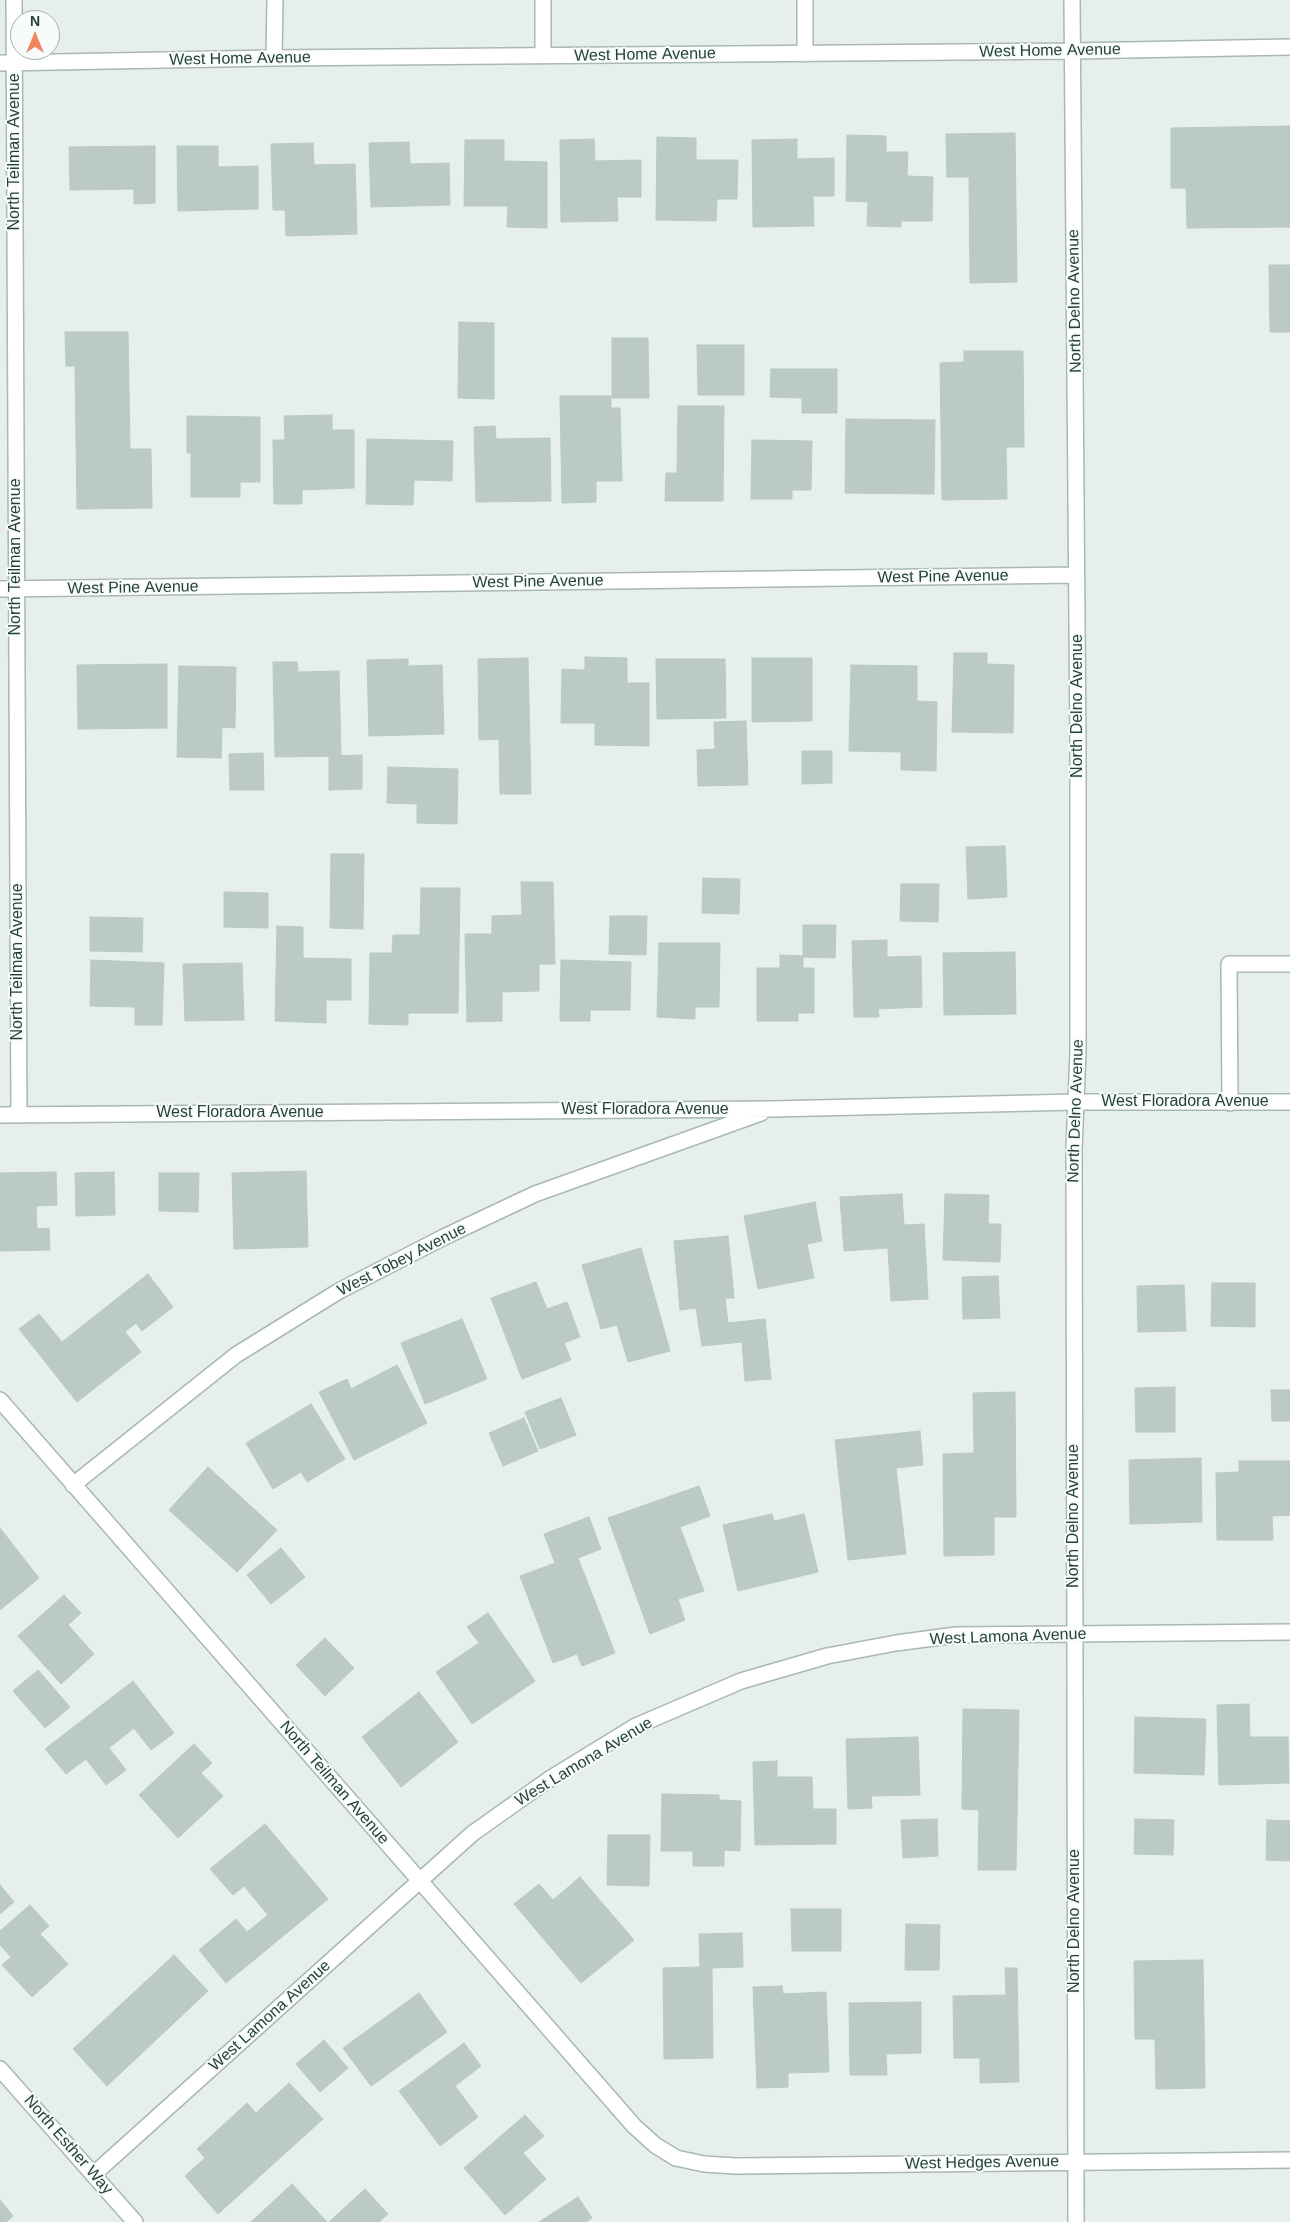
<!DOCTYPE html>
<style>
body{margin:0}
#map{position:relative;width:1290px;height:2222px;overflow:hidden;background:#e6efeb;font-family:Arial,sans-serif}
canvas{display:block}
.north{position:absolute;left:10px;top:10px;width:50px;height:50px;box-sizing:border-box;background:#f7fbf9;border:1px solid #a3b1ad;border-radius:50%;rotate:0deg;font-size:14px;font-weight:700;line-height:20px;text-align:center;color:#24423a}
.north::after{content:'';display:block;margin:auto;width:18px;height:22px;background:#f4845f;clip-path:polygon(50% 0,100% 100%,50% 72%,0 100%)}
</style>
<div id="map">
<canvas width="1290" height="2222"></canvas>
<div class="north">N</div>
</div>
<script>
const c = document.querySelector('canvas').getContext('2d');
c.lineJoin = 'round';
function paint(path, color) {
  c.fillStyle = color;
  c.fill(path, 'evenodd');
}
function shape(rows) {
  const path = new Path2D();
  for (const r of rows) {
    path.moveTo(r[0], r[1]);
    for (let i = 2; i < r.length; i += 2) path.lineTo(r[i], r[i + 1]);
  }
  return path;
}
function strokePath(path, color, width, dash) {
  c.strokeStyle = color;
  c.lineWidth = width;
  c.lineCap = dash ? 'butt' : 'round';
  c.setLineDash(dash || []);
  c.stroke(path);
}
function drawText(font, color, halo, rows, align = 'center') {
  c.font = font + ' Arial,sans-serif';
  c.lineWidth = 4;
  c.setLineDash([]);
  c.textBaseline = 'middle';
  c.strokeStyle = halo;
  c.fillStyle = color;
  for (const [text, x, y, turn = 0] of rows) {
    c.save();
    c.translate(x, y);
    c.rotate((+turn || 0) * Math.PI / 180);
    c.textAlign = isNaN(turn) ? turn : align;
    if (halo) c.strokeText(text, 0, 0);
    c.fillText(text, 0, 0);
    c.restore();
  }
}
const building = shape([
 [1290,126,1290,227,1187,228,1186,188,1171,188,1171,128,1290,126],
 [1015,133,1017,282,970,283,969,177,947,177,946,134,1015,133],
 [847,135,886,136,886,152,908,152,907,176,933,177,932,221,901,221,901,227,867,226,868,202,846,201,847,135],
 [657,137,696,138,696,160,738,160,737,199,717,199,716,221,656,220,657,137],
 [594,139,595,161,641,160,641,197,617,197,618,221,561,222,560,140,594,139],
 [797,139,797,159,834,158,834,196,813,196,814,226,753,227,752,140,797,139],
 [465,140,504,140,504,161,547,162,547,228,507,227,508,206,464,206,465,140],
 [409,142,410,164,449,163,450,205,371,207,369,143,409,142],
 [313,143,314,165,355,164,357,234,286,236,285,210,273,210,271,144,313,143],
 [155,146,155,203,134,204,134,189,70,190,69,147,155,146],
 [177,146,218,146,218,167,258,166,258,209,178,211,177,146],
 [1269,265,1290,265,1290,332,1270,332,1269,265],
 [459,322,494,323,494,399,458,398,459,322],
 [65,332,128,332,130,449,151,449,152,508,77,509,75,366,66,366,65,332],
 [612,338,648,338,649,398,612,398,612,338],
 [697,345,744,345,744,395,698,395,697,345],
 [964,351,1023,351,1024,447,1006,447,1007,499,942,500,940,363,964,362,964,351],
 [771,369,837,369,837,413,802,413,802,398,770,397,771,369],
 [560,396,611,396,611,408,620,408,622,481,596,481,596,502,562,503,560,396],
 [678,406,724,406,723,501,665,501,666,473,677,473,678,406],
 [332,415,332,430,354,430,354,488,302,490,302,504,274,504,273,440,285,440,284,416,332,415],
 [187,416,260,417,260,482,240,482,240,497,191,497,191,453,187,453,187,416],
 [846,419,935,420,934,494,845,493,846,419],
 [495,426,496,439,550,438,551,501,476,502,474,427,495,426],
 [367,439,453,441,452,481,414,480,413,505,366,504,367,439],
 [752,440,812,441,811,490,792,490,792,499,751,499,752,440],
 [954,653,987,653,987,664,1014,665,1013,733,952,732,954,653],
 [585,657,627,658,627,683,649,683,649,746,595,745,595,723,561,723,562,669,585,670,585,657],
 [528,658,531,794,500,794,499,739,479,740,478,659,528,658],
 [752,658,812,658,812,721,752,722,752,658],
 [408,659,408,666,442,665,444,734,369,736,367,660,408,659],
 [656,659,725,659,726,718,657,719,656,659],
 [273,662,297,662,298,672,339,671,341,756,275,757,273,662],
 [167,664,167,728,78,729,77,665,167,664],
 [851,665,917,666,917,701,937,702,936,771,901,770,901,752,849,751,851,665],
 [179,666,236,667,235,728,222,727,221,758,177,757,179,666],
 [746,721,748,785,698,786,697,750,715,749,714,722,746,721],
 [802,751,832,751,832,783,802,784,802,751],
 [263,753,264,790,230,790,229,754,263,753],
 [362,755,362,789,329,790,329,756,362,755],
 [388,767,458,769,457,824,417,823,417,804,387,803,388,767],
 [1005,846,1007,897,968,899,966,847,1005,846],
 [331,854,364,854,363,929,330,928,331,854],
 [703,878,740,879,739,914,702,913,703,878],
 [521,882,553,882,555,964,539,964,539,991,502,992,502,1021,467,1022,465,934,492,934,492,916,522,915,521,882],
 [901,884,939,884,938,922,900,921,901,884],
 [421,888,460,888,458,1013,408,1013,408,1025,369,1024,370,953,392,953,393,935,420,935,421,888],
 [224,892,268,893,268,928,224,927,224,892],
 [610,916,647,916,646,955,609,954,610,916],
 [90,917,143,918,142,952,90,951,90,917],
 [803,925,836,925,835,958,803,957,803,925],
 [277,926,303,927,303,958,351,959,351,1000,326,1000,326,1023,275,1021,277,926],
 [887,940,887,957,921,956,922,1007,878,1009,879,1017,854,1017,852,941,887,940],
 [659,943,720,943,719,1007,695,1007,695,1019,657,1017,659,943],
 [1015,952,1016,1014,944,1015,943,953,1015,952],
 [780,955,803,956,803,968,814,968,814,1013,798,1013,798,1021,757,1021,757,968,780,968,780,955],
 [91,960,164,963,162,1025,135,1025,135,1007,90,1006,91,960],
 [561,960,631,962,630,1010,590,1010,590,1021,560,1021,561,960],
 [242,963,244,1020,185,1021,183,964,242,963],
 [306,1171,308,1247,234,1249,232,1173,306,1171],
 [56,1172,57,1205,36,1206,37,1229,49,1228,50,1250,0,1251,0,1173,56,1172],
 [114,1172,115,1215,76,1216,75,1173,114,1172],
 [159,1173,199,1173,198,1212,159,1211,159,1173],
 [902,1194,904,1225,924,1224,928,1299,891,1301,888,1248,844,1251,840,1197,902,1194],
 [945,1194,989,1195,988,1224,1001,1224,1000,1262,943,1260,945,1194],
 [815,1202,822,1241,807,1244,814,1278,758,1289,744,1216,815,1202],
 [728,1236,734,1298,725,1298,728,1323,765,1319,771,1379,745,1381,742,1342,702,1346,696,1308,680,1310,674,1241,728,1236],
 [641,1248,670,1351,628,1362,617,1325,601,1329,582,1265,641,1248],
 [148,1274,173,1307,142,1331,136,1323,125,1332,141,1352,77,1402,19,1329,39,1314,62,1342,148,1274],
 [998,1276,1000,1318,963,1319,962,1277,998,1276],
 [536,1282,547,1309,567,1302,580,1337,564,1343,571,1360,522,1379,491,1298,536,1282],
 [1212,1283,1255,1283,1255,1327,1211,1326,1212,1283],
 [1184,1285,1186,1331,1138,1332,1137,1286,1184,1285],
 [462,1319,487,1379,425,1404,401,1343,462,1319],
 [397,1365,427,1423,354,1460,319,1392,347,1379,351,1389,397,1365],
 [1175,1387,1175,1432,1136,1432,1135,1388,1175,1387],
 [1271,1390,1290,1390,1290,1421,1272,1421,1271,1390],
 [1015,1392,1016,1517,994,1517,994,1555,944,1556,943,1454,974,1453,973,1393,1015,1392],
 [561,1398,576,1435,540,1449,525,1412,561,1398],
 [311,1404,345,1459,307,1482,301,1472,273,1489,246,1443,311,1404],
 [524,1418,538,1451,503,1466,489,1433,524,1418],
 [920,1431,923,1465,896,1468,906,1554,848,1560,835,1440,920,1431],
 [1201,1458,1202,1522,1130,1524,1129,1460,1201,1458],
 [1239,1461,1290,1461,1290,1515,1272,1516,1273,1540,1217,1540,1216,1473,1239,1472,1239,1461],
 [208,1467,277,1530,237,1572,169,1510,208,1467],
 [699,1486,710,1516,680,1527,704,1591,678,1599,685,1620,650,1634,608,1518,699,1486],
 [772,1514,774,1521,804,1514,818,1572,738,1591,723,1525,772,1514],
 [589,1517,601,1549,578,1558,615,1653,582,1666,577,1654,553,1663,520,1576,555,1563,544,1534,589,1517],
 [0,1528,39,1578,0,1610,0,1528],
 [281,1548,305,1577,271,1604,247,1575,281,1548],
 [64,1595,81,1613,68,1625,94,1654,61,1684,18,1636,64,1595],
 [488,1613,535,1681,472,1724,436,1672,479,1643,467,1627,488,1613],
 [325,1638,354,1668,325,1696,296,1665,325,1638],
 [38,1670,70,1707,45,1728,13,1691,38,1670],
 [133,1681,174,1733,151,1750,134,1728,109,1748,126,1770,106,1785,86,1759,66,1774,45,1749,133,1681],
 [419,1692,458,1742,401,1787,362,1737,419,1692],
 [1249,1704,1250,1737,1288,1737,1289,1783,1219,1785,1217,1705,1249,1704],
 [963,1709,1019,1710,1016,1870,978,1870,979,1810,962,1809,963,1709],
 [1135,1717,1206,1719,1204,1775,1134,1773,1135,1717],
 [918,1737,920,1795,871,1796,872,1808,848,1809,846,1739,918,1737],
 [194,1744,212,1763,201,1773,223,1796,178,1838,139,1795,194,1744],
 [777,1761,777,1777,812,1777,813,1809,836,1809,836,1844,755,1845,753,1762,777,1761],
 [662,1794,719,1795,719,1800,741,1801,740,1851,724,1850,724,1866,693,1866,693,1851,661,1851,662,1794],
 [937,1819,938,1856,903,1858,901,1820,937,1819],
 [1135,1819,1174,1820,1173,1855,1134,1854,1135,1819],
 [1267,1820,1290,1821,1290,1861,1266,1860,1267,1820],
 [265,1824,328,1899,226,1983,199,1950,236,1919,247,1932,268,1915,244,1886,233,1895,210,1869,265,1824],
 [608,1835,650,1835,649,1886,607,1885,608,1835],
 [580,1877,634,1940,581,1983,514,1904,539,1884,553,1900,580,1877],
 [0,1885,14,1902,0,1914,0,1885],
 [30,1905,49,1926,40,1934,68,1964,32,1997,2,1965,11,1957,0,1945,0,1931,30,1905],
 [791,1909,841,1909,841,1951,792,1951,791,1909],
 [906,1924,940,1925,939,1970,905,1970,906,1924],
 [742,1933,743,1967,712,1968,713,2058,664,2059,663,1968,700,1967,699,1934,742,1933],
 [174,1955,208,1991,107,2086,73,2049,174,1955],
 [1203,1960,1205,2088,1156,2089,1155,2039,1135,2039,1134,1961,1203,1960],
 [1005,1968,1017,1968,1019,2082,980,2083,980,2058,954,2058,953,1996,1006,1995,1005,1968],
 [782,1986,783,1994,826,1992,829,2072,788,2073,788,2087,757,2088,753,1987,782,1986],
 [419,1993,447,2032,371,2086,343,2048,419,1993],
 [921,2002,921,2053,886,2054,887,2075,850,2075,849,2003,921,2002],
 [324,2040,348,2068,320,2092,296,2064,324,2040],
 [464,2043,481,2066,455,2086,478,2117,440,2146,399,2091,464,2043],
 [289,2083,323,2119,218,2214,185,2176,205,2158,197,2149,247,2103,256,2113,289,2083],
 [525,2115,544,2136,523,2153,546,2179,505,2215,464,2168,525,2115],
 [292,2184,327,2222,251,2222,292,2184],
 [365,2189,388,2214,379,2222,329,2222,365,2189],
 [578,2197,592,2218,586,2222,539,2222,578,2197],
 [0,2200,13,2216,6,2222,0,2222,0,2200]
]);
paint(building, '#bbcac4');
strokePath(building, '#b8c9c2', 1);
const minor = shape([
 [14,0,19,1115],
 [543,0,543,56],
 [805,0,805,54],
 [1072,0,1078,748,1078,1052,1074,1149,1076,2222],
 [274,58,275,0],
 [0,63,274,58,1072,51,1290,47],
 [0,589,1076,575],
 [1230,1103,1229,964,1290,964],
 [0,1115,772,1109,1076,1102,1290,1102],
 [0,1400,634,2126,655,2145,676,2158,704,2164,736,2166,1290,2160],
 [73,1485,236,1355,339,1291,444,1237,535,1194,761,1113],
 [0,2069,135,2222],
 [94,2174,473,1833,548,1780,636,1726,741,1681,827,1656,896,1643,956,1635,1290,1632]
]);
strokePath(minor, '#a8b8b2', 18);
strokePath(minor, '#fff', 15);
drawText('16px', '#24423a', '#f7fbf9', [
 ["West Home Avenue",1050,51,-1],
 ["West Home Avenue",645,55,-1],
 ["West Home Avenue",240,59,-1],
 ["North Teilman Avenue",15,152,-90],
 ["North Delno Avenue",1075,301,-91],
 ["North Teilman Avenue",16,557,-90],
 ["West Pine Avenue",943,577,-1],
 ["West Pine Avenue",538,582,-1],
 ["West Pine Avenue",133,588,-1],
 ["North Delno Avenue",1078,706,-90],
 ["North Teilman Avenue",18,962,-90],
 ["West Floradora Avenue",1185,1102],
 ["West Floradora Avenue",645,1110],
 ["North Delno Avenue",1076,1111,-88],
 ["West Floradora Avenue",240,1113],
 ["West Tobey Avenue",402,1260,-27],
 ["North Delno Avenue",1074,1516,-90],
 ["West Lamona Avenue",1008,1637,-2],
 ["West Lamona Avenue",584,1762,-31],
 ["North Teilman Avenue",334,1783,49],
 ["North Delno Avenue",1075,1921,-90],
 ["West Lamona Avenue",270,2016,-42],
 ["North Esther Way",68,2145,49],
 ["West Hedges Avenue",982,2163,-1]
]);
</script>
